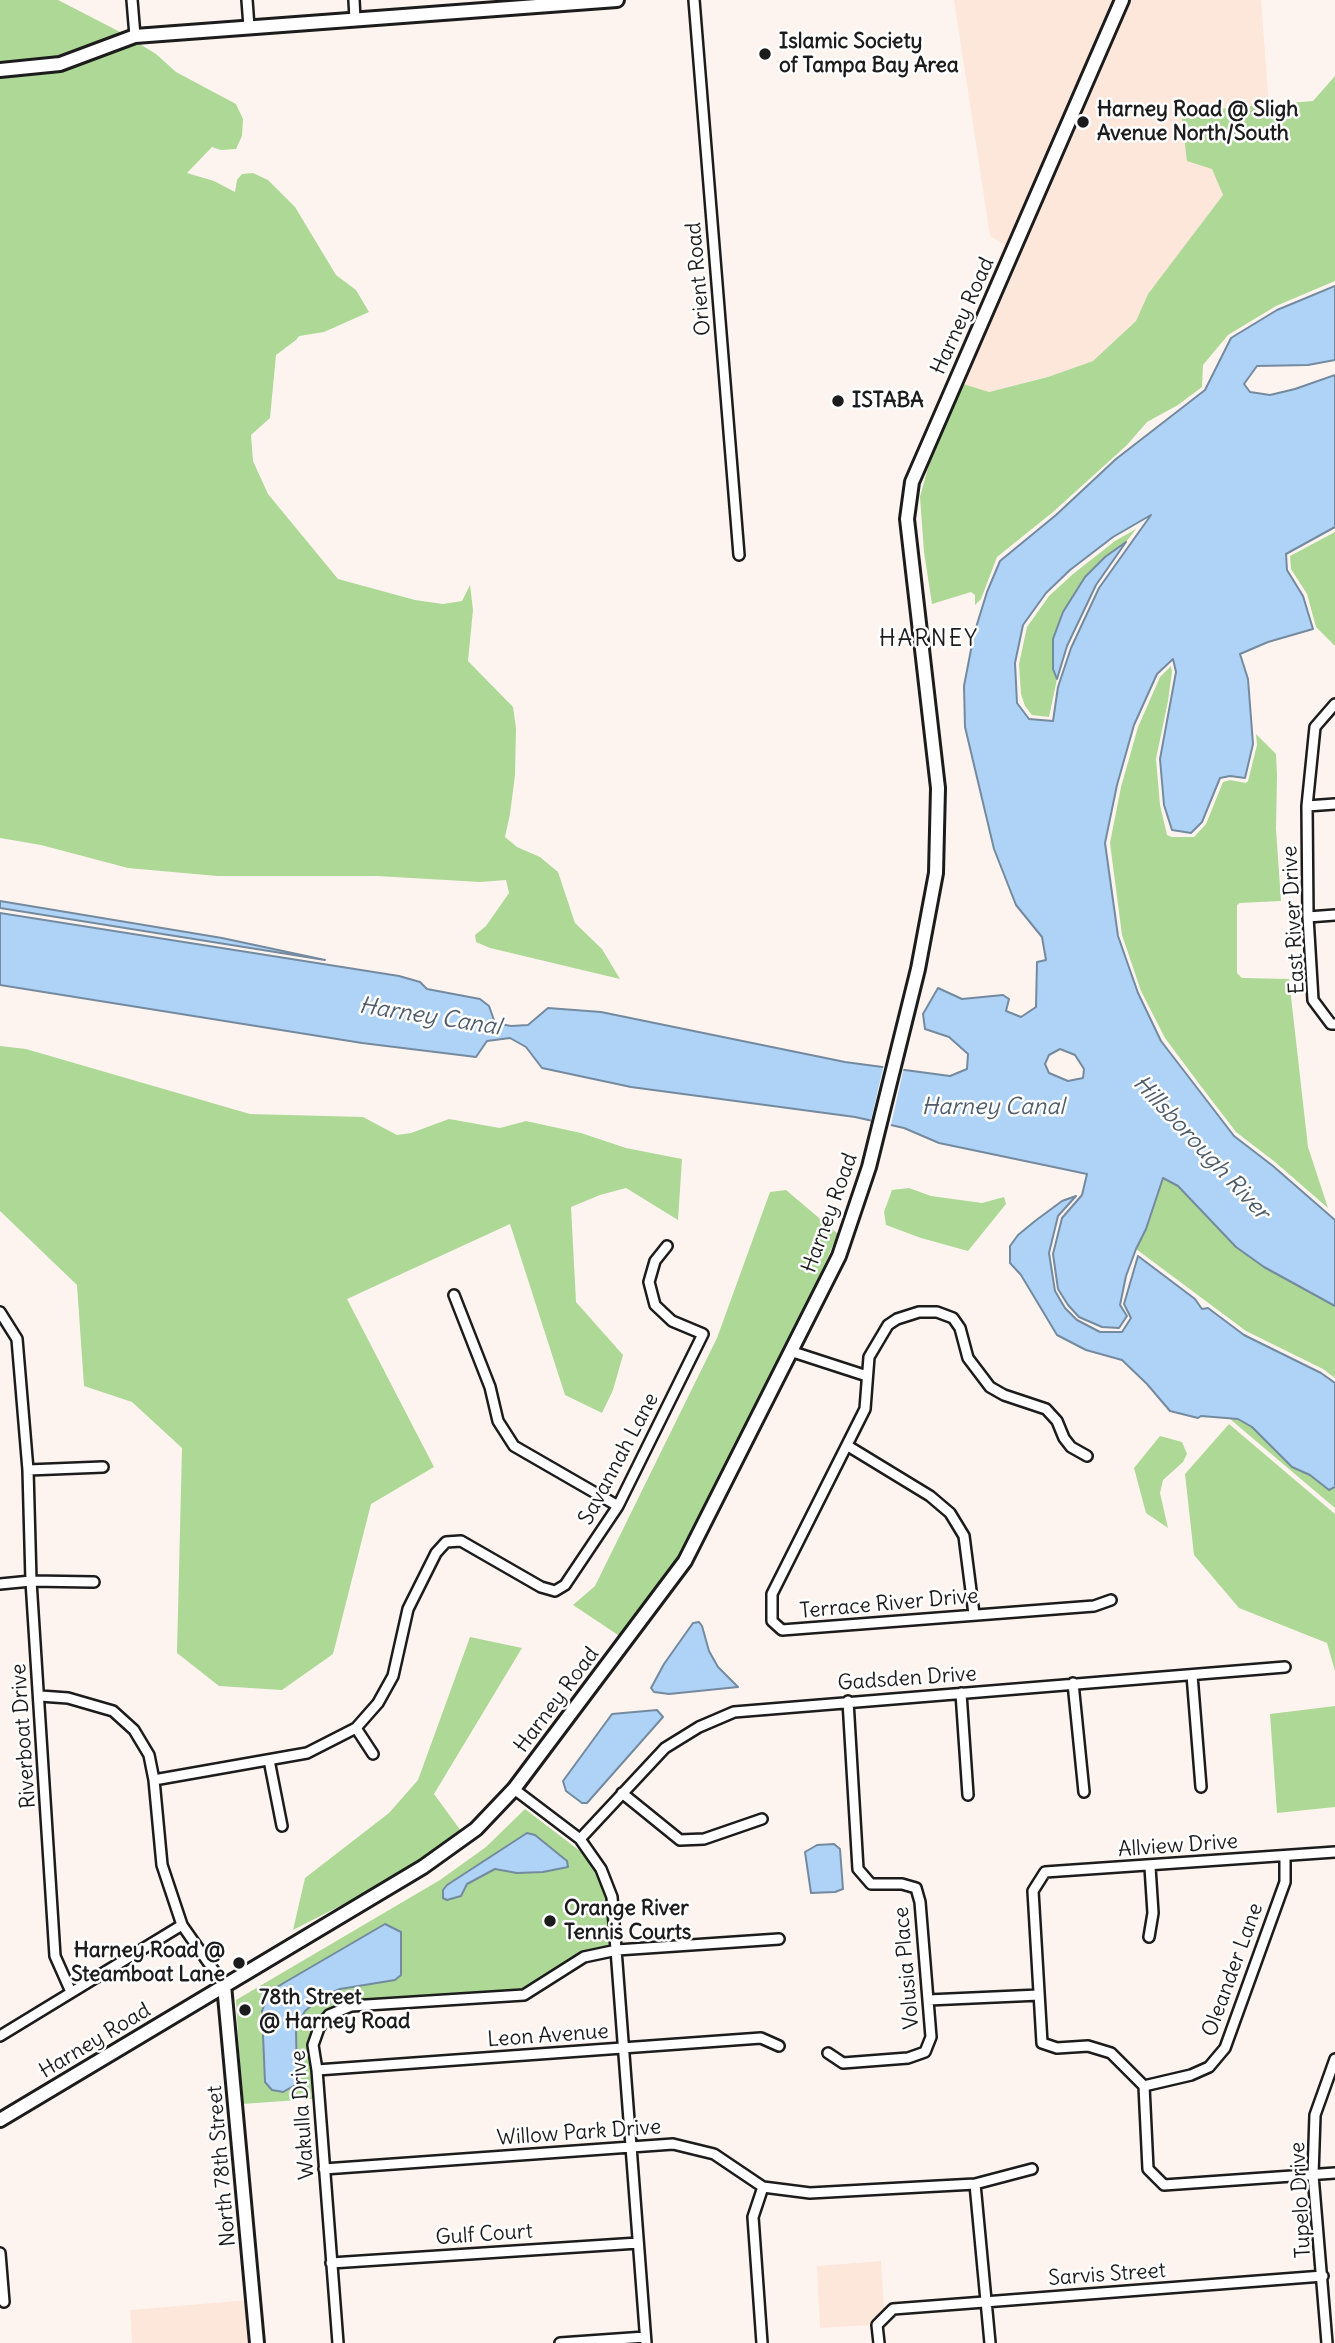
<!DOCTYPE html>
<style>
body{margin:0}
canvas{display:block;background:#fef4ef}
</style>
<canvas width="1335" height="2343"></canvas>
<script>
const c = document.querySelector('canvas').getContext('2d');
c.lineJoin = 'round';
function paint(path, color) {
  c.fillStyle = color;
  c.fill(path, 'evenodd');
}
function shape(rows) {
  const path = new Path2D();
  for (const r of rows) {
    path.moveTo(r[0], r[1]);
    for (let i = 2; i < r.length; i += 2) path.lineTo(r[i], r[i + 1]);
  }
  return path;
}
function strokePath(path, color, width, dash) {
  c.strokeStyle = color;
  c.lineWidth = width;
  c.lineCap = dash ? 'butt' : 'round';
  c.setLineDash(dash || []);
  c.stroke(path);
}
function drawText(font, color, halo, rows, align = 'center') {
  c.font = font + ' Delius,sans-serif';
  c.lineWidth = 5;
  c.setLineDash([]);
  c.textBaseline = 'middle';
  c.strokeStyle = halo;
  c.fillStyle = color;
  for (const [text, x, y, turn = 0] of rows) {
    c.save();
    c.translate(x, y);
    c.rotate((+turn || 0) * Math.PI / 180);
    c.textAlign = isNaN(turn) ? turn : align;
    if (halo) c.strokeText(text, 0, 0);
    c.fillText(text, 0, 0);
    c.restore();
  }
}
paint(shape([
 [954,0,1117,0,971,333,1004,244,990,236],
 [1128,0,1261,0,1269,105,1182,112,1212,169,1223,195,1148,294,1136,321,1093,361,1048,377,988,392,960,383],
 [881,2261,884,2309,871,2325,820,2328,817,2266],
 [249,2300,253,2343,132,2343,130,2310]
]), '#fde7db');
paint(shape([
 [0,0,58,0,124,34,59,59,0,65],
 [135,41,156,54,176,72,236,104,243,119,242,136,236,149,221,150,212,147,187,173,214,181,235,192,237,180,242,174,253,173,268,180,295,207,336,275,356,290,369,312,324,332,299,336,296,340,276,355,270,418,251,435,253,461,268,494,338,579,415,600,443,604,462,601,470,585,473,610,468,661,513,707,516,728,515,775,510,814,505,837,517,847,540,857,558,872,575,923,602,949,620,979,490,948,476,942,475,935,486,926,509,893,506,880,480,882,377,876,217,876,128,868,41,845,0,838,0,76],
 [1335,76,1335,281,1276,306,1228,335,1203,365,1202,387,1178,405,1147,422,1127,445,1053,512,997,557,981,599,975,605,975,595,971,592,932,604,924,552,920,497,935,442,960,383,989,392,1048,377,1093,361,1136,321,1148,294,1223,195,1212,169,1187,161,1181,112,1313,101],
 [1136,529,1126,542,1105,557,1085,577,1063,612,1053,669,1057,679,1049,717,1032,715,1025,706,1021,694,1019,664,1027,627,1049,596,1073,574,1115,541],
 [1335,532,1335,646,1316,627,1307,594,1291,569,1290,556],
 [1171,666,1172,672,1168,701,1156,759,1160,805,1167,835,1172,837,1194,837,1206,824,1223,782,1230,780,1246,783,1248,781,1257,745,1256,734,1276,754,1277,776,1276,829,1281,901,1240,903,1237,905,1237,973,1242,978,1289,979,1308,1147,1328,1208,1275,1162,1236,1132,1200,1085,1165,1038,1141,991,1122,935,1110,843,1121,787,1138,727,1160,677],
 [0,1046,26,1049,250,1114,363,1117,397,1135,411,1133,449,1119,500,1128,526,1121,581,1133,626,1148,682,1159,678,1220,626,1188,600,1195,571,1207,576,1302,623,1355,613,1390,602,1413,565,1395,510,1224,347,1299,434,1467,371,1504,333,1654,282,1690,219,1686,177,1653,182,1448,132,1402,84,1386,77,1285,0,1211],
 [1162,1178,1178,1186,1236,1247,1264,1267,1335,1306,1335,1378,1323,1369,1246,1331,1136,1249,1146,1229],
 [909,1188,931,1196,982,1203,1004,1197,1006,1204,968,1251,921,1238,886,1225,884,1212,892,1190],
 [786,1190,838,1234,780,1364,693,1542,624,1639,573,1605,595,1586,717,1338,770,1192],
 [1230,1419,1238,1419,1252,1427,1292,1467,1310,1475,1328,1490,1335,1487,1335,1508],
 [1229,1424,1335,1514,1335,1671,1327,1643,1239,1608,1194,1555,1185,1474],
 [1160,1436,1182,1442,1187,1454,1183,1462,1163,1480,1160,1493,1168,1528,1146,1513,1134,1468],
 [470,1637,522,1648,434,1794,464,1835,420,1865,293,1930,305,1878,389,1813,418,1780],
 [1335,1706,1335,1807,1277,1813,1270,1714],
 [525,1809,580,1851,598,1873,608,1898,613,1947,522,1991,350,2002,325,2011,315,2027,309,2048,312,2099,242,2104,236,2000,440,1880,486,1847]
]), '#add896');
const water = shape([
 [1335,286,1335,360,1308,365,1257,366,1244,384,1250,392,1270,395,1295,389,1335,375,1335,527,1286,554,1287,570,1303,596,1313,629,1268,642,1240,654,1248,679,1253,744,1245,778,1230,776,1220,778,1202,822,1191,833,1172,830,1164,805,1160,759,1176,672,1173,659,1157,674,1134,725,1117,785,1105,843,1118,936,1138,993,1161,1041,1234,1136,1273,1166,1335,1220,1335,1306,1264,1267,1236,1247,1178,1186,1163,1178,1146,1229,1136,1249,1126,1276,1120,1305,1127,1316,1119,1328,1102,1327,1079,1317,1068,1305,1058,1289,1053,1254,1062,1218,1082,1195,1087,1174,939,1143,904,1128,855,1117,631,1087,542,1068,526,1047,510,1038,487,1041,476,1057,362,1043,0,985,0,913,399,976,420,982,427,989,480,999,489,1006,495,1023,511,1026,528,1025,548,1008,601,1012,845,1062,950,1076,967,1069,968,1054,949,1037,925,1029,923,1014,938,988,962,999,1003,995,1009,999,1006,1011,1021,1017,1036,1007,1037,962,1046,960,1042,937,1016,905,994,849,965,727,964,686,974,634,987,592,1000,561,1056,515,1116,459,1205,390,1231,338,1277,310,1335,286],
 [1151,515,1099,588,1071,648,1058,687,1053,721,1029,719,1017,703,1015,663,1023,625,1046,593,1070,570,1113,537,1151,515],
 [1060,1049,1075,1055,1084,1069,1083,1078,1068,1081,1049,1073,1045,1064,1049,1055,1060,1049],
 [1126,542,1096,585,1067,646,1057,679,1053,669,1053,639,1063,612,1085,577,1105,557,1126,542],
 [0,901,222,938,325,960,0,908,0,901],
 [1076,1196,1058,1216,1049,1253,1055,1291,1065,1308,1077,1320,1100,1332,1122,1332,1131,1318,1124,1304,1138,1256,1195,1299,1202,1309,1208,1308,1244,1335,1321,1373,1335,1383,1335,1487,1329,1490,1310,1475,1292,1467,1252,1427,1238,1419,1201,1416,1198,1418,1170,1411,1147,1384,1122,1360,1086,1350,1057,1335,1021,1275,1010,1263,1010,1246,1018,1235,1035,1221,1062,1201,1076,1196],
 [699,1622,702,1626,709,1651,718,1667,738,1687,669,1694,654,1692,651,1688,664,1664,693,1623,699,1622],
 [657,1710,663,1717,587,1803,582,1803,566,1791,563,1781,612,1714,657,1710],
 [527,1833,535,1835,567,1861,568,1867,543,1872,517,1873,495,1869,467,1884,461,1896,447,1900,443,1898,443,1890,447,1885,527,1833],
 [834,1844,840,1849,843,1889,835,1892,811,1893,805,1852,817,1845,834,1844],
 [385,1924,401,1932,401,1975,395,1980,340,1989,323,1996,305,2011,296,2029,297,2084,283,2092,272,2090,265,2082,262,2011,270,1991,385,1924]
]);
paint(water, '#aed3f7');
strokePath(water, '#748a9f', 2);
paint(shape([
 [884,1064,904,1067,890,1129,870,1124]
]), '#fef4ef');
const street = shape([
 [132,0,135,36],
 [247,0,249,27],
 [354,0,355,19],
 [694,0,739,555],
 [1335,704,1315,727,1307,806,1308,917,1313,1000,1331,1024,1335,1024],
 [1307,806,1335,804],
 [1308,917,1335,915],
 [454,1295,490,1387,498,1421,514,1446,618,1506],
 [0,1312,17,1339,28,1470,31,1581,55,1956,71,1992],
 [790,1351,867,1376],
 [848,1446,930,1496,950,1513,964,1536,974,1614],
 [1087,1456,1071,1447,1064,1438,1057,1421,1046,1409,1004,1395,990,1387,968,1358,960,1328,953,1318,937,1312,919,1312,897,1319,888,1325,869,1357,865,1409,772,1594,772,1621,782,1630,1094,1606,1111,1600],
 [28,1470,103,1467],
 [0,1584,31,1581,94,1582],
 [1192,1675,1201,1787],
 [1073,1683,1084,1792],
 [961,1693,968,1795],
 [40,1696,68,1698,113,1711,134,1730,149,1755,154,1780,162,1865,182,1925,224,1985],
 [356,1728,373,1754],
 [269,1760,282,1826],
 [154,1780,307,1753,356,1728,378,1703,393,1676,408,1609,436,1553,446,1542,461,1541,541,1587,555,1591,565,1585,618,1506,703,1334,672,1321,655,1305,649,1282,655,1261,667,1246],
 [514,1789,580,1839,601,1869,612,1897,646,2343],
 [622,1793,680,1840,704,1839,762,1819],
 [580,1839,665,1748,699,1727,734,1712,1285,1667],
 [1335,1852,1045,1872,1033,1891,1042,2043,1057,2048,1088,2046,1111,2053,1144,2086,1148,2169,1164,2185,1335,2173],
 [1149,1937,1153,1913,1150,1867],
 [928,2000,1039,1995],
 [0,2036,182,1925],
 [828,2053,843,2063,908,2058,925,2052,931,2037,920,1902,916,1888,902,1884,871,1884,858,1869,848,1701],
 [317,2070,761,2038,779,2046],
 [1144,2086,1191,2075,1209,2067,1225,2048,1285,1882,1285,1856],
 [324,2169,673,2144,714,2154,763,2187,810,2193,975,2184,1032,2169],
 [975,2184,990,2343],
 [0,2253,4,2302],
 [331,2263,638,2243],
 [338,2343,317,2070,313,2045,319,2028,329,2015,351,2006,524,1995,584,1957,617,1950,779,1939],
 [560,2343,645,2337],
 [762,2343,753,2217,763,2187],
 [879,2343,877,2325,893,2309,1323,2276],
 [1327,2343,1313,2175,1315,2115,1335,2059]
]);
const secondary = shape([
 [0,70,60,64,135,36,617,0],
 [224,1985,257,2343],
 [0,2120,423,1867,476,1829,514,1789,685,1561,839,1256,869,1167,918,969,936,873,938,788,907,519,912,482,1122,0]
]);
strokePath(street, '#1c1c1c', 14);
strokePath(secondary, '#1c1c1c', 18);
strokePath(street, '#fff', 9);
strokePath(secondary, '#fff', 12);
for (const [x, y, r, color] of [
 [765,54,7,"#1c1c1c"],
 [1083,122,7,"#1c1c1c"],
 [838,401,7,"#1c1c1c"],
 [550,1921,7,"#1c1c1c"],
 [239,1963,7,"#1c1c1c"],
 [245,2010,7,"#1c1c1c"]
]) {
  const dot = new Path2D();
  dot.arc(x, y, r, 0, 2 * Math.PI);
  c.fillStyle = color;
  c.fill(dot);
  strokePath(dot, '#fff', 2.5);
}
drawText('bold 21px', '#1c1c1c', '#fff', [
 ["Islamic Society",779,42],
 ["of Tampa Bay Area",779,66],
 ["Harney Road @ Sligh",1097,110],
 ["Avenue North/South",1097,134],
 ["ISTABA",852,401],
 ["Orange River",564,1909],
 ["Tennis Courts",564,1933],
 ["Harney Road @",225,1951,"right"],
 ["Steamboat Lane",225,1975,"right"],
 ["78th Street",259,1998],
 ["@ Harney Road",259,2022]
], 'left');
drawText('21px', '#1c1c1c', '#fff', [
 ["Orient Road",699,279,-95],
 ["Harney Road",963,316,-66],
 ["East River Drive",1294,920,-93],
 ["Harney Road",830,1213,-70],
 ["Savannah Lane",619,1459,-62],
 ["Terrace River Drive",889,1604,-5],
 ["Gadsden Drive",907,1679,-4],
 ["Harney Road",557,1700,-53],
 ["Riverboat Drive",24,1736,-94],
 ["Allview Drive",1178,1846,-4],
 ["Volusia Place",907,1968,-95],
 ["Oleander Lane",1233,1970,-70],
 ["Leon Avenue",548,2036,-4],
 ["Harney Road",95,2041,-31],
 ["Wakulla Drive",303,2115,-94],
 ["Willow Park Drive",579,2133,-4],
 ["North 78th Street",222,2166,-95],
 ["Tupelo Drive",1301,2200,-93],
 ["Gulf Court",484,2235,-4],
 ["Sarvis Street",1107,2275,-4]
]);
c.letterSpacing = '2px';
drawText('23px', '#1c1c1c', '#fff', [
 ["HARNEY",929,639]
]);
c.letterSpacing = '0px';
drawText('italic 23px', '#4f5c69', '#fff', [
 ["Harney Canal",430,1017,9],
 ["Harney Canal",993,1107],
 ["Hillsborough River",1201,1148,47]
]);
</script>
